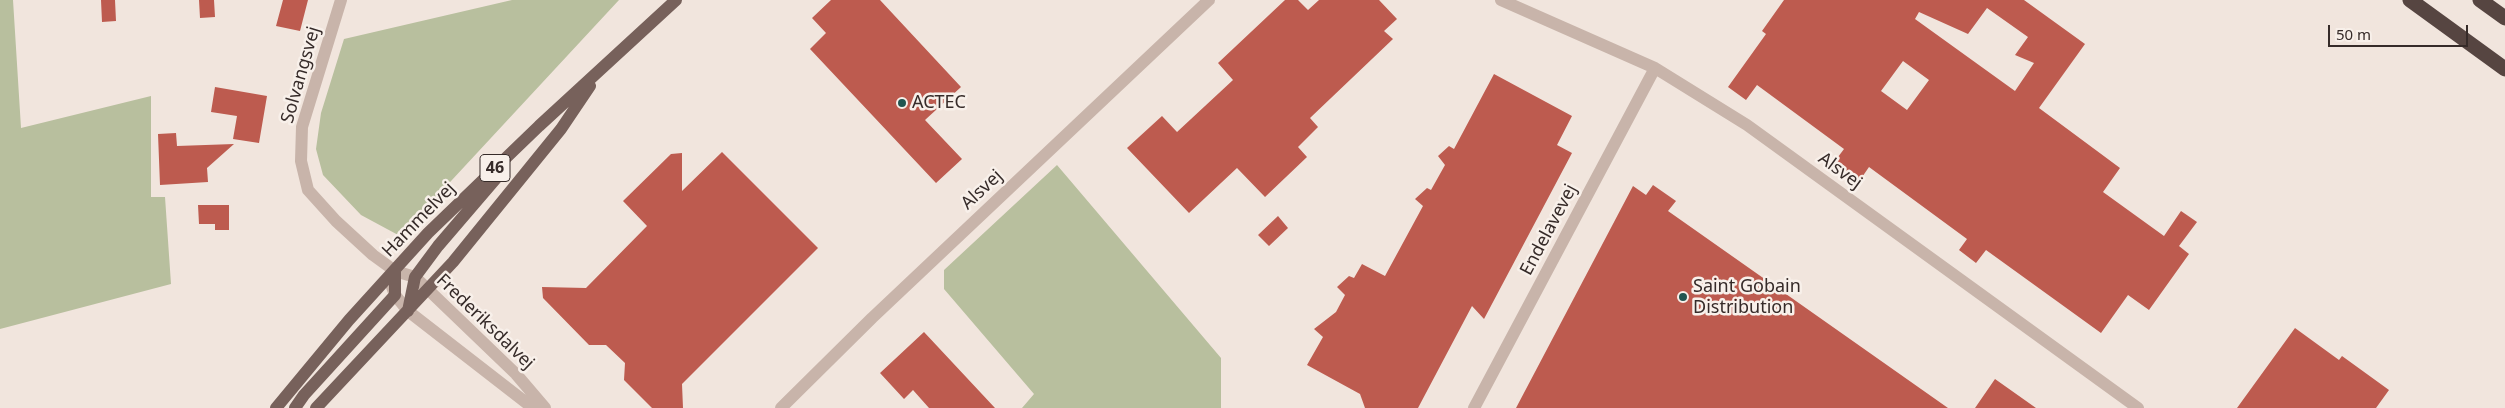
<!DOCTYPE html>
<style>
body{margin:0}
#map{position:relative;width:2505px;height:408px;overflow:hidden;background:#f1e5dd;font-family:"Noto Sans",sans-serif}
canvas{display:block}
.scale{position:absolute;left:2328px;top:25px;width:140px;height:22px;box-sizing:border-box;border:2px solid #362b29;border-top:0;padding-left:6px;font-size:15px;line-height:18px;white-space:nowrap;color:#362b29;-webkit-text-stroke:4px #f8f0ea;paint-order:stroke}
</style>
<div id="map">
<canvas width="2505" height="408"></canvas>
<div class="scale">50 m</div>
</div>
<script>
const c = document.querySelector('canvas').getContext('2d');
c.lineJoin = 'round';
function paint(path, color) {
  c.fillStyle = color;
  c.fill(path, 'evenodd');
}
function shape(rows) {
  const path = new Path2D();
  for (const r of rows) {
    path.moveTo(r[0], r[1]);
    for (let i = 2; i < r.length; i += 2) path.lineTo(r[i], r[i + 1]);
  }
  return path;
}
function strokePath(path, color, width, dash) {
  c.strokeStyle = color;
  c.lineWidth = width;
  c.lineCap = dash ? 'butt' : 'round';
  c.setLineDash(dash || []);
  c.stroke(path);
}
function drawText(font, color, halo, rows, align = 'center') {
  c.font = font + ' "Noto Sans",sans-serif';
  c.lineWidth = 5;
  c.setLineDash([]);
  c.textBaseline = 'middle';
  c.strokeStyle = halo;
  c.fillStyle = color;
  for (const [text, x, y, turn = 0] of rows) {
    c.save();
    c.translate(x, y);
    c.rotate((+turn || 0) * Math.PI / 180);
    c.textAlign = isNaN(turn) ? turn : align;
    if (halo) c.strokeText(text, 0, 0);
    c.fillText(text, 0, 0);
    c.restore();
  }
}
paint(shape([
 [0,0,13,0,21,128,151,96,151,197,165,197,171,284,0,329],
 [512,0,619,0,400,236,361,215,323,175,316,149,321,113,344,39],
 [1057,165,1221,358,1221,408,1022,408,1034,394,944,289,944,270]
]), '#b8bf9e');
paint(shape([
 [101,0,115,0,116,21,102,22],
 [199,0,214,0,215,17,200,18],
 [283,0,308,0,300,31,276,26],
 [831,0,880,0,961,87,925,120,962,159,936,183,810,49,826,33,812,18],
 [1285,0,1298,0,1308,10,1319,0,1379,0,1397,19,1384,31,1393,39,1310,118,1318,127,1298,147,1307,157,1265,197,1237,168,1189,213,1127,148,1162,116,1177,132,1233,80,1218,63],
 [1784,0,2024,0,2085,44,2039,108,2120,168,2103,192,2164,236,2181,211,2197,222,2179,246,2189,254,2149,310,2128,295,2101,333,1986,250,1976,263,1959,250,1967,239,1869,167,1858,183,1832,165,1844,149,1757,85,1746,100,1728,87,1766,34,1762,31],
 [1987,8,2028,37,2015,55,2034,63,2015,91,1915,19,1919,12,1968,34],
 [1903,61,1929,80,1907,110,1881,91],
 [1494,74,1572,116,1557,145,1572,153,1484,319,1472,306,1418,408,1365,408,1360,394,1307,365,1323,337,1314,329,1336,312,1345,295,1337,287,1349,276,1354,278,1362,264,1385,276,1423,206,1415,199,1427,188,1431,190,1445,165,1438,156,1449,146,1454,149],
 [215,87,267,96,259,143,233,139,237,116,211,112],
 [176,133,177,146,234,144,207,168,208,182,160,185,158,134],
 [722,152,818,248,682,384,683,408,652,408,624,380,625,363,606,345,589,345,543,298,542,287,586,288,647,226,623,201,671,154,682,153,682,191],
 [1653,185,1676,201,1668,211,1948,408,1516,408,1633,186,1646,195],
 [198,205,229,205,229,230,215,230,215,224,199,224],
 [1278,216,1288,228,1269,246,1258,235],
 [2295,328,2339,360,2342,356,2389,390,2376,408,2237,408],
 [924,332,995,408,929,408,913,390,904,399,880,373],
 [1995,379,2036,408,1975,408]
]), '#bd5b4f');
strokePath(shape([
 [341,0,302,127,301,161,308,190,336,221,373,255,395,271,415,277,516,374,545,408],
 [1501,0,1655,68,1747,125,2138,408],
 [392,287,395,295,408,311,533,408],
 [781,408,872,318,1209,0],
 [1474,408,1655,68]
]), '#c8b4aa', 12);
strokePath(shape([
 [408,311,415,277,438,246,504,169],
 [276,408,349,320,428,233,539,126,676,0],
 [295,408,304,395,395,295,395,271],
 [316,408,453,262,561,129,590,86]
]), '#77615b', 12);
strokePath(shape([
 [2410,0,2505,69],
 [2480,0,2505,18]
]), '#564541', 15);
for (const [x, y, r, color] of [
 [902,103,5,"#215551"],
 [1683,297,5,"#215551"]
]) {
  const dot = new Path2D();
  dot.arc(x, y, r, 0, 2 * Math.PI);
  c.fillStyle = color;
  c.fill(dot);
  strokePath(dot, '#f8f0ea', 2);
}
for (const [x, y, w] of [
 [495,168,30]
]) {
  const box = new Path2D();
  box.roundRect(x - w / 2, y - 13.5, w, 27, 4);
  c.fillStyle = '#f8f0ea';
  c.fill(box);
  strokePath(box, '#362b29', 1);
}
drawText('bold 16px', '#362b29', null, [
 ["46",495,168]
]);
drawText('18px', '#362b29', '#f8f0ea', [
 ["Solvangsvej",301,75,-74],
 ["Alsvej",1840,171,36],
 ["Alsvej",982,190,-43],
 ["Hammelvej",419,220,-46],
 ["Endelavevej",1549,230,-62],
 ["Frederiksdalvej",485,322,44]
]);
drawText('18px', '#362b29', '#f8f0ea', [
 ["ACTEC",912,103],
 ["Saint Gobain",1693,287],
 ["Distribution",1693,308]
], 'left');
</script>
